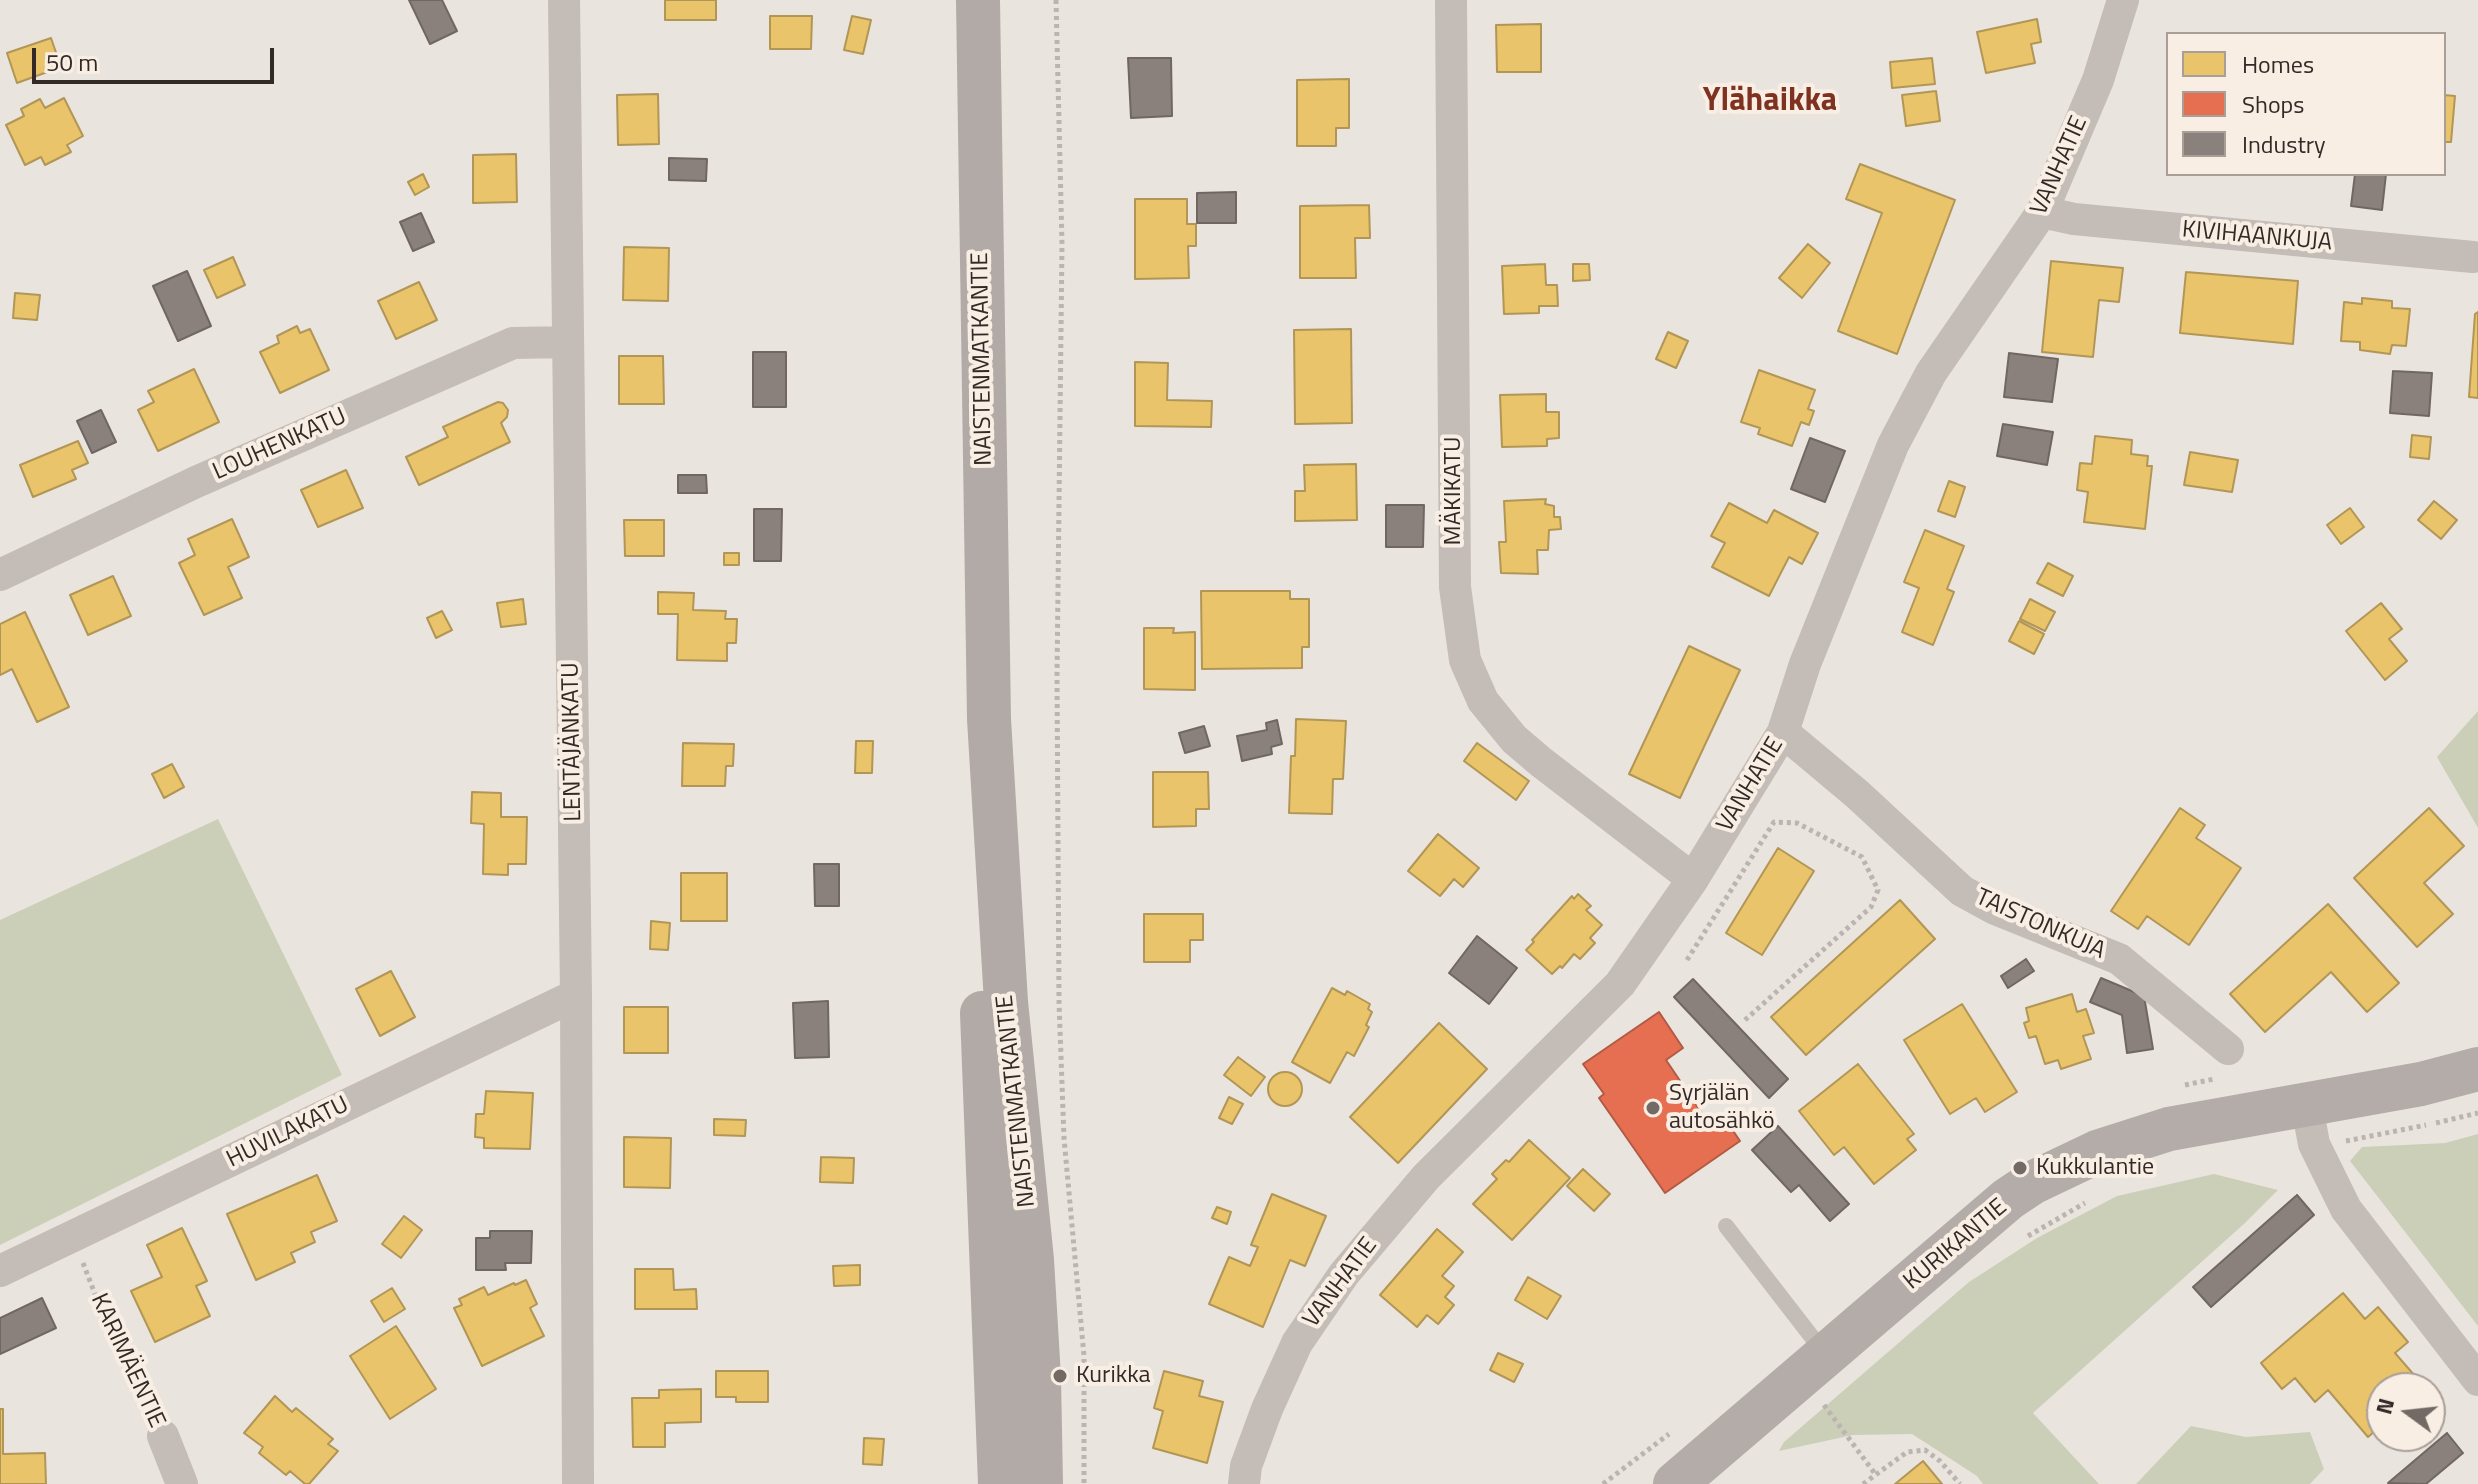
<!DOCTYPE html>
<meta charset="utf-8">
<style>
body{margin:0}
#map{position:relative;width:2478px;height:1484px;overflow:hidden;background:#eae4de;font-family:"Titillium Web",sans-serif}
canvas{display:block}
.legend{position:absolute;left:2166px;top:32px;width:280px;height:144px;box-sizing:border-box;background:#f8eee4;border:2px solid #a99f98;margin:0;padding:10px 14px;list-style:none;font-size:24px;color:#332926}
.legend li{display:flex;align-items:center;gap:16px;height:40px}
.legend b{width:40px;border:2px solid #a99f98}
.north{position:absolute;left:2366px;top:1372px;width:80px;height:80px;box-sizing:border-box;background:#f8eee4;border:2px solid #a99f98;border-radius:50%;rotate:285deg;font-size:22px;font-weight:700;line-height:32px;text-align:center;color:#332926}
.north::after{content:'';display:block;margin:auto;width:28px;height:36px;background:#736a66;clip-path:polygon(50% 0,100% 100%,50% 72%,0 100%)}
.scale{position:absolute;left:32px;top:48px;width:242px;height:36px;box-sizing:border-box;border:4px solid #332926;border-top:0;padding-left:10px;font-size:24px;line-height:28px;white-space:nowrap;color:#332926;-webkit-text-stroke:6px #f8eee4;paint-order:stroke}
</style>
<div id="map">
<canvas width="2478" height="1484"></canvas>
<ul class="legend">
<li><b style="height:22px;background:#e9c46a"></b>Homes</li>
<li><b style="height:22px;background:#e76f51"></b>Shops</li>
<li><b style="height:22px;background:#8a817c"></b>Industry</li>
</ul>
<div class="north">N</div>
<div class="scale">50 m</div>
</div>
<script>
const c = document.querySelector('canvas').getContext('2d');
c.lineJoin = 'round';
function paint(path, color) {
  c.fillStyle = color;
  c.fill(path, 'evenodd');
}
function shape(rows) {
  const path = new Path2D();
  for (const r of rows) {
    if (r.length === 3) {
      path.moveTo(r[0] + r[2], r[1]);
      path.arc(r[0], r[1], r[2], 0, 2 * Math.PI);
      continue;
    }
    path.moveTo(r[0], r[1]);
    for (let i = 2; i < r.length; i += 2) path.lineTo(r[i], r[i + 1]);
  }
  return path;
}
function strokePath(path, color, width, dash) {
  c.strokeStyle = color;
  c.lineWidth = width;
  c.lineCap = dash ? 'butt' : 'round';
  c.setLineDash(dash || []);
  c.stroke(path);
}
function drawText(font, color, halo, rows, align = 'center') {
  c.font = font + ' "Titillium Web",sans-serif';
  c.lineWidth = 8;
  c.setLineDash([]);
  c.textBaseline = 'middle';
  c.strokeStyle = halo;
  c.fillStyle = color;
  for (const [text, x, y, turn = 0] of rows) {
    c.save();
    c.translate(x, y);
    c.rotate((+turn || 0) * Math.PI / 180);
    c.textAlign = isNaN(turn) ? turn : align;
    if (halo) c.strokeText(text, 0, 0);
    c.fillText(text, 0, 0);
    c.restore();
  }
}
paint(shape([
 [2478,711,2478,828,2437,757],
 [218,819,342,1075,0,1245,0,920],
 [2478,1134,2478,1326,2350,1161,2362,1147,2445,1143],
 [2214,1174,2278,1190,2245,1223,2033,1413,2099,1484,1983,1484,1977,1476,1912,1434,1853,1435,1779,1451,1784,1442,1969,1282,2037,1238,2117,1196],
 [2191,1426,2246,1437,2310,1432,2324,1469,2310,1484,2136,1484]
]), '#cccfb8');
const homes = shape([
 [665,0,716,0,716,20,665,20,665,0],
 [770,16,812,16,811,49,770,49,770,16],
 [852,16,871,20,863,54,844,50,852,16],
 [2037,19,2041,42,2031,44,2035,63,1986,73,1977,32,2037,19],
 [1541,24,1541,72,1497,72,1496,25,1541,24],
 [51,38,61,67,17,83,7,53,51,38],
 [1932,58,1935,84,1892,88,1890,62,1932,58],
 [1349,79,1349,128,1336,128,1336,146,1297,146,1297,80,1349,79],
 [1936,91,1940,121,1906,126,1902,95,1936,91],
 [658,94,659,144,618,145,617,95,658,94],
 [2444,95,2455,96,2451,142,2444,142,2444,95],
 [64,98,83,136,67,145,71,152,45,165,41,157,25,165,6,125,24,116,21,109,40,99,45,108,64,98],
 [516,154,517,202,473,203,473,155,516,154],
 [1860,164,1955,200,1897,354,1838,331,1882,213,1846,199,1860,164],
 [423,174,429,187,415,195,408,182,423,174],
 [1135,199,1187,199,1187,224,1196,224,1196,246,1188,246,1189,278,1135,279,1135,199],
 [1369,205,1370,238,1355,238,1356,278,1300,278,1300,206,1369,205],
 [1808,244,1830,263,1802,298,1779,278,1808,244],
 [624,247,669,248,668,301,623,300,624,247],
 [233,257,245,285,217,298,204,270,233,257],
 [2051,261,2123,268,2119,302,2099,300,2093,357,2042,352,2051,261],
 [1545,264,1546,285,1557,285,1558,306,1539,306,1539,313,1504,314,1502,266,1545,264],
 [1573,264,1589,264,1590,280,1573,281,1573,264],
 [2186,272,2298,281,2293,344,2180,333,2186,272],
 [419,282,437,320,396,339,378,301,419,282],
 [15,293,40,295,37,320,13,318,15,293],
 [2362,298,2392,301,2392,308,2410,309,2406,346,2392,345,2390,354,2360,350,2360,342,2341,341,2344,302,2362,304,2362,298],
 [2478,312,2478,398,2469,397,2475,314,2478,312],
 [297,326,300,333,310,329,329,370,280,393,260,352,279,343,277,336,297,326],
 [1351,329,1352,423,1295,424,1294,330,1351,329],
 [1668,332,1688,341,1676,368,1656,359,1668,332],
 [619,356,663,356,664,404,619,404,619,356],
 [1135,362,1168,363,1167,400,1212,401,1211,427,1135,426,1135,362],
 [194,369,219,422,158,451,138,410,154,402,148,391,194,369],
 [1759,370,1815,390,1808,409,1814,411,1809,425,1801,422,1792,446,1758,434,1760,428,1741,422,1759,370],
 [1546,394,1546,412,1559,412,1559,438,1547,439,1547,446,1502,447,1500,395,1546,394],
 [498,402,503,403,508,410,507,417,501,423,510,442,419,485,406,457,448,437,443,427,498,402],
 [2412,435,2431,437,2429,459,2410,457,2412,435],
 [2095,436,2132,440,2131,454,2148,456,2147,466,2152,466,2145,529,2084,522,2088,492,2077,490,2080,463,2092,464,2095,436],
 [78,441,88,463,72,470,76,479,33,497,20,465,78,441],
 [2190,452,2238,460,2232,492,2184,485,2190,452],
 [1356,464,1357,520,1295,521,1295,491,1305,491,1304,465,1356,464],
 [346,470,363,508,318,527,301,490,346,470],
 [1949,481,1965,487,1955,517,1938,511,1949,481],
 [1546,499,1545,504,1554,506,1554,517,1560,517,1561,529,1549,530,1548,550,1537,550,1538,574,1501,573,1499,542,1506,542,1504,501,1546,499],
 [2434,501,2457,520,2441,539,2418,520,2434,501],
 [1729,503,1767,523,1774,510,1818,533,1802,564,1789,557,1769,596,1712,567,1725,543,1711,536,1729,503],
 [2350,508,2364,527,2341,544,2327,525,2350,508],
 [232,519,249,557,228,567,242,598,204,615,179,563,195,555,188,539,232,519],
 [624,520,664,520,664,556,625,556,624,520],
 [1925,530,1964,546,1947,589,1954,592,1933,645,1902,632,1919,588,1904,582,1925,530],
 [724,553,739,553,739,565,724,565,724,553],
 [2048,563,2073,576,2063,596,2037,583,2048,563],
 [113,576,131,616,88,635,70,595,113,576],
 [1201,591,1290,591,1290,599,1309,599,1309,647,1302,647,1302,668,1202,669,1201,591],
 [658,592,694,593,693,610,726,611,725,619,737,619,736,643,727,643,727,661,677,660,678,614,658,614,658,592],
 [523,599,526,624,501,627,497,603,523,599],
 [2030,599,2055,612,2045,631,2020,619,2030,599],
 [2381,603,2402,629,2389,639,2407,661,2385,680,2346,631,2381,603],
 [442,611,452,630,436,638,427,618,442,611],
 [25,612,69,707,37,722,12,669,0,675,0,624,25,612],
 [2019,621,2044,634,2034,654,2009,641,2019,621],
 [1144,628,1174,628,1173,633,1195,632,1195,690,1144,689,1144,628],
 [1689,646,1740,670,1680,798,1629,774,1689,646],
 [1296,719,1346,721,1343,779,1333,779,1332,814,1289,813,1291,756,1295,756,1296,719],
 [856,741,873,741,872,773,855,773,856,741],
 [683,743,734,744,733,766,726,766,725,786,682,786,683,743],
 [1477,743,1529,781,1516,800,1464,761,1477,743],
 [172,764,184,787,164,798,152,774,172,764],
 [1153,772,1208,772,1209,809,1196,809,1196,826,1153,827,1153,772],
 [472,792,501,793,501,817,527,817,526,864,508,864,508,875,483,874,484,824,471,823,472,792],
 [2180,808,2205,825,2196,838,2241,868,2189,945,2147,916,2138,929,2111,911,2180,808],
 [2429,808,2464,846,2424,883,2453,914,2417,947,2354,878,2429,808],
 [1438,834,1479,868,1463,887,1454,879,1440,896,1408,871,1438,834],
 [1778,848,1814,871,1762,955,1726,933,1778,848],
 [681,873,727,873,727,921,681,921,681,873],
 [1578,894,1591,906,1586,910,1602,925,1590,938,1595,943,1580,959,1574,954,1562,968,1560,966,1552,974,1526,950,1534,942,1532,940,1572,896,1574,899,1578,894],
 [1900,900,1935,939,1806,1055,1771,1017,1900,900],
 [2328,904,2399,983,2367,1012,2331,972,2265,1032,2230,994,2328,904],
 [1144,914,1203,914,1203,940,1190,940,1190,962,1144,962,1144,914],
 [651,921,670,923,668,950,650,949,651,921],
 [391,971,415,1017,380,1036,356,989,391,971],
 [1332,988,1345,995,1347,991,1370,1004,1368,1009,1372,1012,1366,1025,1369,1027,1354,1056,1347,1052,1330,1083,1292,1062,1332,988],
 [2072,994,2077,1012,2086,1009,2094,1033,2083,1036,2091,1059,2061,1069,2058,1060,2045,1064,2036,1036,2029,1038,2024,1023,2029,1021,2026,1008,2072,994],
 [1962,1004,2017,1092,1985,1112,1976,1098,1950,1114,1904,1040,1962,1004],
 [624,1007,668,1007,668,1053,624,1053,624,1007],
 [1439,1023,1487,1069,1398,1163,1350,1117,1439,1023],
 [1238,1057,1265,1077,1251,1096,1224,1075,1238,1057],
 [1858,1064,1914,1134,1907,1139,1916,1150,1874,1184,1844,1147,1834,1155,1799,1111,1858,1064],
 [1285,1089,17],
 [486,1091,533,1093,530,1149,484,1148,484,1138,475,1137,476,1114,484,1114,486,1091],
 [1229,1097,1243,1104,1232,1124,1219,1118,1229,1097],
 [714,1119,746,1120,745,1136,714,1135,714,1119],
 [624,1137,671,1138,670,1188,624,1187,624,1137],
 [1529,1140,1570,1178,1512,1240,1473,1204,1497,1179,1492,1174,1506,1160,1509,1162,1529,1140],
 [821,1157,854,1158,853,1183,820,1182,821,1157],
 [1583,1169,1610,1194,1594,1211,1567,1186,1583,1169],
 [317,1175,337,1221,311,1232,315,1242,291,1253,295,1262,256,1280,227,1214,317,1175],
 [1272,1194,1326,1216,1305,1266,1290,1260,1263,1327,1209,1304,1229,1257,1250,1266,1258,1247,1251,1245,1272,1194],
 [1217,1207,1231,1212,1227,1224,1212,1218,1217,1207],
 [404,1216,422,1230,401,1258,382,1244,404,1216],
 [182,1228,207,1281,196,1286,210,1316,155,1342,131,1291,162,1277,147,1245,182,1228],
 [1437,1229,1463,1252,1442,1276,1454,1286,1445,1297,1454,1305,1438,1324,1427,1315,1417,1327,1380,1295,1437,1229],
 [860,1265,860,1285,834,1286,833,1266,860,1265],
 [635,1269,673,1269,674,1290,696,1289,697,1309,635,1309,635,1269],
 [1528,1277,1561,1296,1547,1319,1515,1300,1528,1277],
 [526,1280,537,1304,530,1308,544,1336,482,1366,454,1308,462,1305,459,1299,484,1287,488,1295,514,1283,515,1285,526,1280],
 [392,1288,405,1309,384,1322,371,1301,392,1288],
 [2343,1293,2365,1319,2378,1307,2408,1342,2395,1353,2415,1376,2400,1388,2382,1388,2382,1425,2368,1437,2328,1390,2315,1402,2295,1378,2282,1389,2261,1363,2343,1293],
 [396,1326,436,1389,390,1419,350,1356,396,1326],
 [1498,1353,1523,1364,1514,1382,1490,1370,1498,1353],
 [716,1371,768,1371,768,1402,736,1402,736,1397,716,1397,716,1371],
 [1164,1371,1203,1381,1199,1396,1223,1402,1207,1463,1153,1448,1163,1411,1154,1408,1164,1371],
 [701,1389,701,1422,665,1423,665,1447,633,1447,632,1398,659,1398,659,1390,701,1389],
 [275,1396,292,1412,296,1408,333,1439,328,1444,338,1451,309,1484,305,1484,290,1471,286,1475,259,1453,263,1447,244,1433,275,1396],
 [0,1409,3,1409,3,1454,45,1453,46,1484,0,1484,0,1409],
 [864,1438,884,1439,882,1465,863,1464,864,1438],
 [1923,1461,1942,1484,1895,1484,1923,1461]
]);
paint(homes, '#e9c46a');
strokePath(homes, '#b29656', 2);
const shops = shape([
 [1659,1012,1683,1048,1666,1060,1712,1128,1725,1119,1740,1141,1665,1193,1599,1098,1604,1094,1583,1064,1659,1012]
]);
paint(shops, '#e76f51');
strokePath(shops, '#b15a44', 2);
const industry = shape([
 [409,0,442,0,457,31,430,44,409,0],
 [1128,58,1171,58,1172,116,1131,118,1128,58],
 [669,158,707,159,706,181,669,180,669,158],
 [2355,174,2386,174,2382,210,2351,206,2355,174],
 [1236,192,1236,223,1197,223,1197,193,1236,192],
 [421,213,434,242,413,251,400,222,421,213],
 [187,271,211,326,178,341,153,286,187,271],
 [753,352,786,352,786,407,753,407,753,352],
 [2009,353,2058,359,2052,402,2004,397,2009,353],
 [2393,371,2432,373,2429,416,2390,413,2393,371],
 [101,410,116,442,92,453,77,421,101,410],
 [2003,424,2053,432,2047,465,1997,456,2003,424],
 [1810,438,1845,451,1825,502,1791,489,1810,438],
 [678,475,706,475,707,493,678,493,678,475],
 [1386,505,1424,505,1423,547,1386,547,1386,505],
 [754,509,782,509,781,561,754,561,754,509],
 [1277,720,1282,744,1271,747,1272,754,1242,761,1237,736,1267,730,1266,723,1277,720],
 [1204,726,1210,746,1185,753,1179,733,1204,726],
 [814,864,839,864,839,906,815,906,814,864],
 [1477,936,1517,968,1489,1004,1449,973,1477,936],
 [2026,959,2034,971,2008,988,2001,976,2026,959],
 [2101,978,2144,996,2153,1049,2127,1053,2122,1015,2090,1002,2101,978],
 [1693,979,1788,1079,1769,1098,1674,997,1693,979],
 [828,1001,829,1057,795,1058,793,1003,828,1001],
 [1778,1126,1849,1204,1830,1221,1799,1185,1791,1192,1752,1150,1778,1126],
 [2297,1195,2314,1215,2211,1307,2193,1287,2297,1195],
 [490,1231,532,1231,531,1263,505,1263,506,1270,476,1270,476,1238,490,1238,490,1231],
 [42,1298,56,1328,0,1354,0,1318,42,1298],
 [2447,1433,2463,1453,2426,1484,2388,1483,2447,1433]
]);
paint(industry, '#8a817c');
strokePath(industry, '#706762', 2);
strokePath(shape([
 [1056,0,1062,244,1057,676,1059,1002,1064,1138,1084,1356,1084,1484],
 [1687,960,1774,822,1797,823,1862,857,1878,890,1871,907,1745,1020],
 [2185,1085,2214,1079],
 [2436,1123,2478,1113],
 [2346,1141,2426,1125],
 [2028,1236,2085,1203],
 [83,1263,107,1325,144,1389,152,1409],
 [1824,1405,1876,1475],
 [1603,1484,1669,1434],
 [1863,1484,1907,1452,1925,1450,1940,1461,1960,1484]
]), '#bcb4b0', 5, [4, 4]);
strokePath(shape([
 [1726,1226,1825,1354]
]), '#c3bcb7', 16);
strokePath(shape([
 [564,0,576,995,578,1484],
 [1451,0,1455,587,1465,660,1483,701,1514,739,1541,762,1693,879],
 [2042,212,2074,219,2473,257],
 [0,575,196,482,513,343,568,342],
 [1783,732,1857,794,1962,891,1995,909,2119,959,2228,1049],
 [2307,1106,2314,1144,2346,1209,2478,1380],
 [0,1271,576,995],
 [163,1436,182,1484],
 [1244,1484,1246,1466,1267,1409,1297,1343,1344,1274,1426,1177,1620,984,1693,879,1783,732,1805,664,1893,445,1931,373,2042,212,2098,80,2123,0]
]), '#c3bcb7', 32);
strokePath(shape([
 [1675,1484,2008,1199,2032,1183,2097,1152,2169,1129,2421,1084,2478,1069]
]), '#b4aca8', 44);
strokePath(shape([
 [978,0,989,719,1006,1002,1032,1260,1039,1377,1041,1484],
 [982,1013,1000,1484]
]), '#b2aaa6', 44);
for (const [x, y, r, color] of [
 [1653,1108,8,"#736a66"],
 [2020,1168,8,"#736a66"],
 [1060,1376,8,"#736a66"]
]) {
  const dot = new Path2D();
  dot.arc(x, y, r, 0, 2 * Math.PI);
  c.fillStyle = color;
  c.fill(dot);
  strokePath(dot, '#f8eee4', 3);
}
drawText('24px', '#332926', '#f8eee4', [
 ["VANHATIE",2060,166,-66],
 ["KIVIHAANKUJA",2257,237,5],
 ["NAISTENMATKANTIE",983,359,-91],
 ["LOUHENKATU",280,445,-24],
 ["MÄKIKATU",1454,491,-90],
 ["LENTÄJÄNKATU",573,742,-91],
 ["VANHATIE",1751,785,-59],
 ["TAISTONKUJA",2040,925,24],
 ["NAISTENMATKANTIE",1017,1101,-96],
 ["HUVILAKATU",288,1133,-26],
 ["KURIKANTIE",1956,1245,-40],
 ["VANHATIE",1341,1283,-53],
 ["KARIMÄENTIE",127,1361,65]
]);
drawText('24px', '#332926', '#f8eee4', [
 ["Syrjälän",1669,1094],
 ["autosähkö",1669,1122],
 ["Kukkulantie",2036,1168],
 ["Kurikka",1076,1376]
], 'left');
drawText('bold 32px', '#803221', '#f8eee4', [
 ["Ylähaikka",1770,102]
]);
</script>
